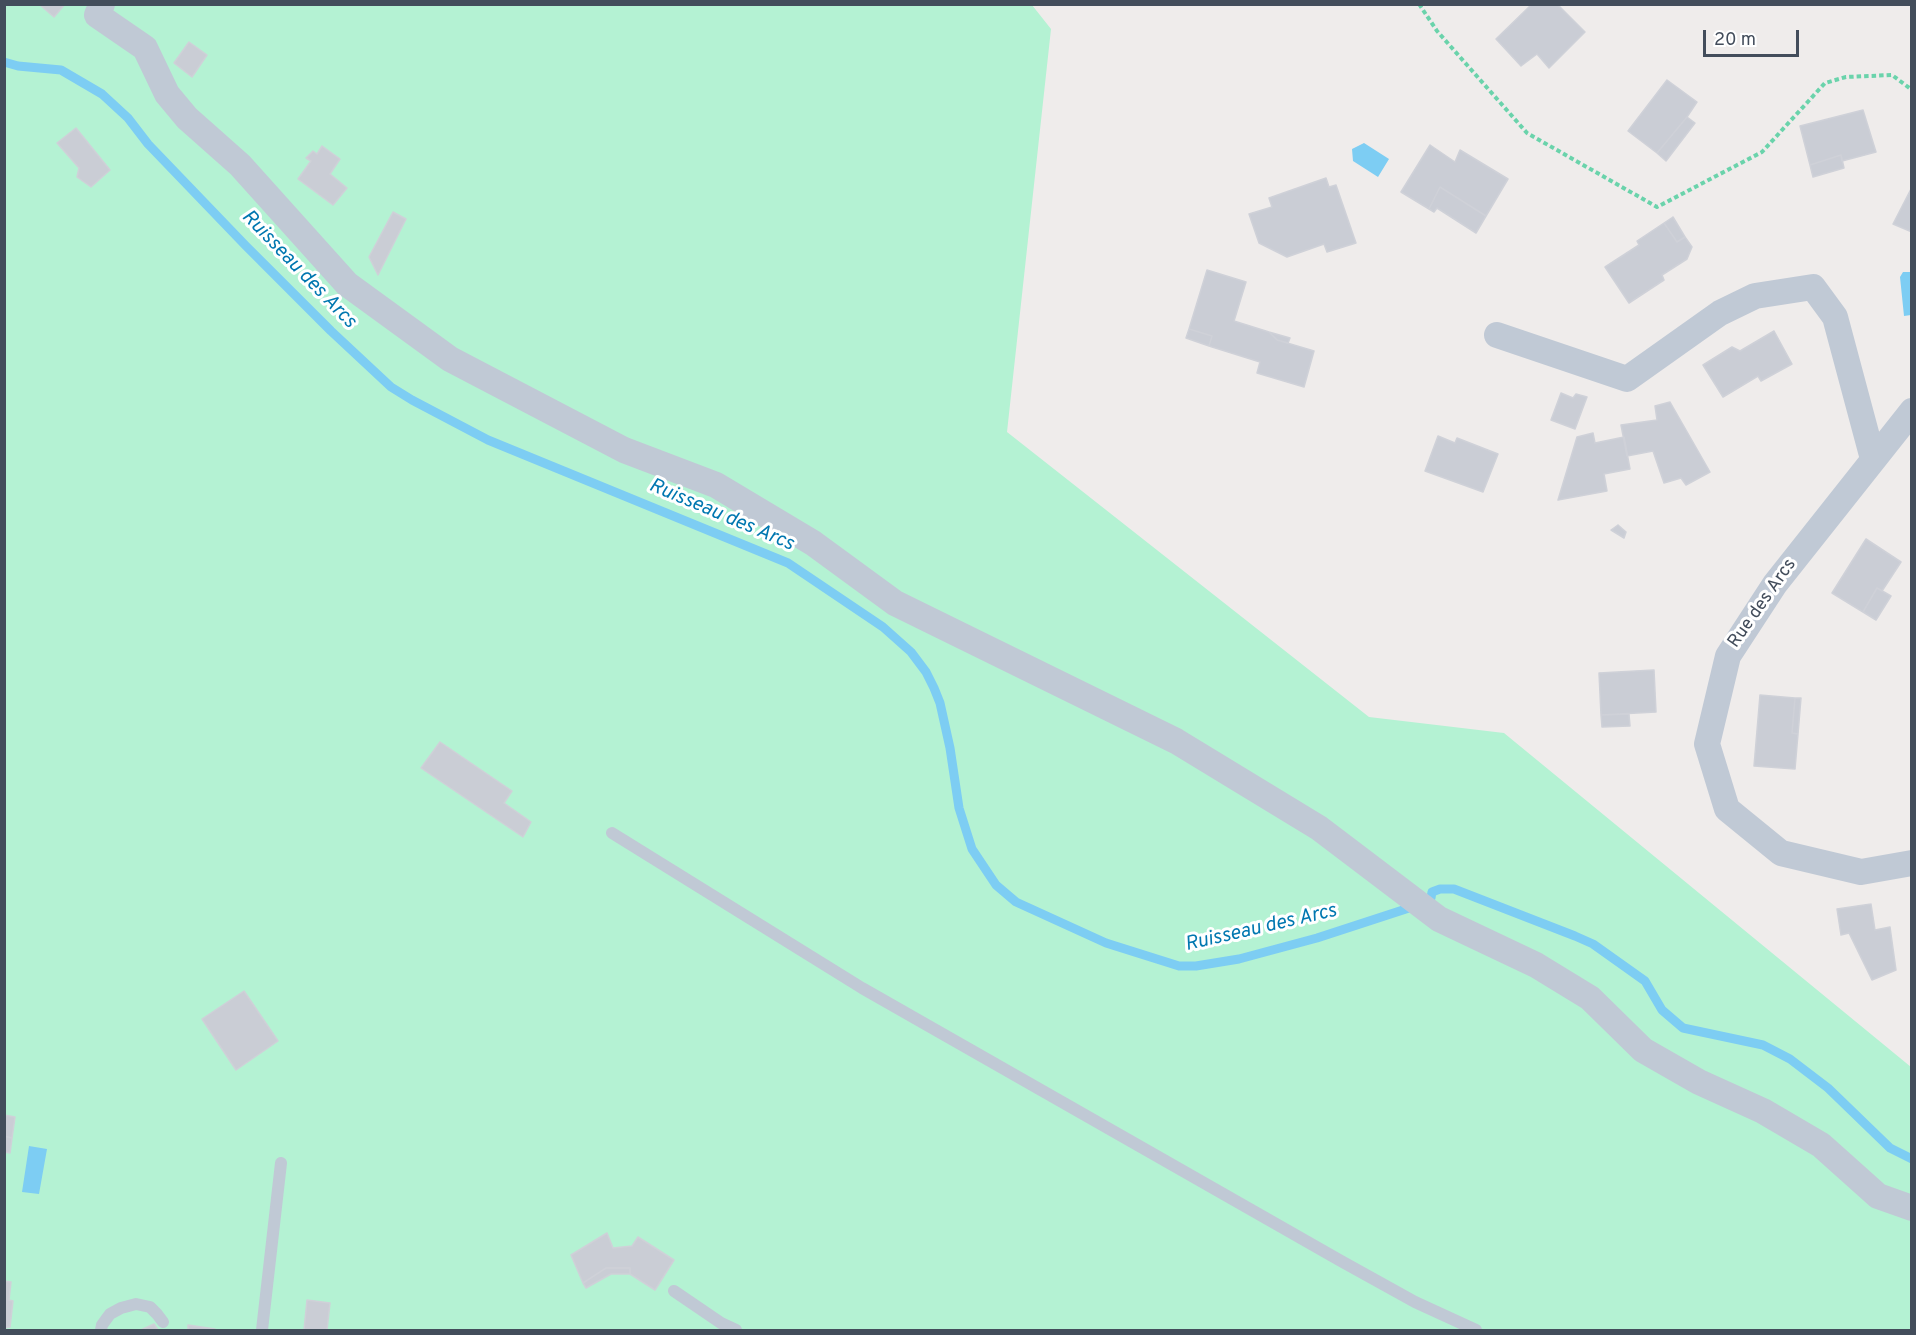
<!DOCTYPE html>
<style>
body{margin:0}
#map{position:relative;width:1916px;height:1335px;overflow:hidden;background:#efeceb;font-family:Overpass,sans-serif}
canvas{display:block}
.frame{position:absolute;inset:0;border:6px solid #434d5b;pointer-events:none}
.scale{position:absolute;left:1703px;top:30px;width:96px;height:27px;box-sizing:border-box;border:3px solid #434d5b;border-top:0;padding-left:8px;font-size:18px;line-height:21px;white-space:nowrap;color:#434d5b;-webkit-text-stroke:4px #fff;paint-order:stroke}
</style>
<div id="map">
<canvas width="1916" height="1335"></canvas>
<div class="frame"></div>
<div class="scale">20 m</div>
</div>
<script>
const c = document.querySelector('canvas').getContext('2d');
c.lineJoin = 'round';
function paint(path, color) {
  c.fillStyle = color;
  c.fill(path, 'evenodd');
}
function shape(rows) {
  const path = new Path2D();
  for (const r of rows) {
    path.moveTo(r[0], r[1]);
    for (let i = 2; i < r.length; i += 2) path.lineTo(r[i], r[i + 1]);
  }
  return path;
}
function strokePath(path, color, width, dash) {
  c.strokeStyle = color;
  c.lineWidth = width;
  c.lineCap = dash ? 'butt' : 'round';
  c.setLineDash(dash || []);
  c.stroke(path);
}
function drawText(font, color, halo, rows, align = 'center') {
  c.font = font + ' Overpass,sans-serif';
  c.lineWidth = 6;
  c.setLineDash([]);
  c.textBaseline = 'middle';
  c.strokeStyle = halo;
  c.fillStyle = color;
  for (const [text, x, y, turn = 0] of rows) {
    c.save();
    c.translate(x, y);
    c.rotate((+turn || 0) * Math.PI / 180);
    c.textAlign = isNaN(turn) ? turn : align;
    if (halo) c.strokeText(text, 0, 0);
    c.fillText(text, 0, 0);
    c.restore();
  }
}
paint(shape([
 [5,5,1032,5,1051,29,1007,432,1369,717,1504,733,1911,1067,1911,1330,5,1330]
]), '#b4f2d3');
paint(shape([
 [1364,143,1389,159,1378,177,1353,161,1352,149],
 [1903,272,1911,272,1911,315,1904,316,1900,277],
 [29,1146,47,1149,39,1194,22,1192]
]), '#7dcdf3');
strokePath(shape([
 [4,62,18,66,61,70,102,94,128,118,148,144,246,246,331,331,391,387,412,400,488,440,788,563,883,627,911,652,926,672,934,688,940,703,950,748,959,808,972,849,996,885,1016,902,1106,943,1179,966,1196,966,1239,959,1317,938,1409,908,1431,898,1432,892,1440,889,1454,889,1575,936,1593,944,1645,981,1662,1010,1683,1028,1763,1045,1790,1059,1828,1088,1890,1148,1912,1159]
]), '#7dcdf3', 9);
const building = shape([
 [39,4,65,4,54,17,39,4],
 [1532,4,1557,4,1585,32,1549,68,1537,54,1521,66,1496,39,1532,4],
 [189,42,207,55,192,77,174,63,189,42],
 [1667,80,1697,102,1687,117,1657,153,1628,131,1667,80],
 [1863,110,1876,152,1842,161,1841,155,1810,165,1800,126,1863,110],
 [1687,117,1695,123,1666,161,1657,153,1687,117],
 [76,128,110,170,91,187,77,177,79,168,57,143,76,128],
 [1430,145,1455,162,1460,150,1508,179,1486,216,1440,187,1429,209,1401,192,1430,145],
 [322,146,340,159,330,174,347,188,333,205,298,179,311,161,306,158,313,151,317,154,322,146],
 [1841,155,1844,168,1813,177,1810,165,1841,155],
 [1326,178,1329,187,1336,185,1356,243,1327,252,1324,244,1287,257,1259,243,1249,214,1272,207,1269,198,1326,178],
 [1440,187,1486,216,1476,233,1437,208,1434,212,1429,209,1440,187],
 [1912,187,1912,232,1893,224,1912,187],
 [393,212,406,219,378,275,369,257,393,212],
 [1673,217,1685,237,1677,242,1664,223,1673,217],
 [1664,223,1677,242,1685,237,1692,247,1687,259,1662,275,1664,280,1629,303,1605,267,1639,245,1637,241,1664,223],
 [1207,270,1246,282,1234,321,1269,332,1277,340,1314,351,1304,387,1257,373,1260,362,1209,346,1212,336,1189,329,1207,270],
 [1189,329,1212,336,1209,346,1186,338,1189,329],
 [1774,331,1792,364,1761,381,1758,376,1723,397,1703,365,1732,347,1740,351,1774,331],
 [1269,332,1290,338,1288,343,1277,340,1269,332],
 [1561,393,1573,398,1576,394,1587,397,1575,429,1551,420,1561,393],
 [1670,402,1710,472,1686,485,1681,478,1664,483,1653,451,1627,456,1621,425,1657,420,1655,406,1670,402],
 [1593,433,1595,443,1624,437,1630,469,1604,474,1607,491,1558,500,1577,437,1593,433],
 [1438,436,1455,443,1457,438,1498,454,1483,492,1425,471,1438,436],
 [1618,525,1626,532,1624,538,1611,530,1618,525],
 [1866,539,1901,562,1882,591,1877,588,1863,612,1832,593,1866,539],
 [1877,588,1891,596,1876,620,1863,612,1877,588],
 [1654,670,1656,712,1601,715,1599,673,1654,670],
 [1760,695,1795,698,1792,733,1798,734,1795,769,1754,766,1760,695],
 [1795,698,1801,698,1798,734,1792,733,1795,698],
 [1629,714,1630,726,1602,727,1601,715,1629,714],
 [440,742,512,791,504,803,531,822,523,837,421,768,440,742],
 [1871,904,1875,930,1890,927,1896,970,1872,980,1849,933,1841,935,1837,909,1871,904],
 [244,991,278,1041,236,1070,202,1019,244,991],
 [4,1115,15,1117,12,1138,4,1136,4,1115],
 [4,1136,12,1138,10,1153,4,1152,4,1136],
 [607,1233,613,1248,632,1246,638,1237,674,1260,655,1290,630,1274,630,1268,606,1268,583,1283,571,1255,607,1233],
 [606,1268,630,1268,630,1274,611,1274,586,1288,583,1283,606,1268],
 [4,1281,11,1282,9,1300,13,1301,10,1327,4,1328,4,1281],
 [307,1300,330,1303,327,1330,304,1330,307,1300],
 [154,1324,158,1330,141,1330,154,1324],
 [188,1325,215,1329,215,1330,188,1330,188,1325]
]);
paint(building, '#cacdd5');
strokePath(building, '#cfd1d8', 1.5);
strokePath(shape([
 [1419,4,1437,31,1527,133,1657,207,1762,152,1825,83,1846,77,1892,75,1912,90]
]), '#6ad3ab', 4, [4.5, 3]);
strokePath(shape([
 [612,833,862,988,1341,1261,1415,1302,1476,1330],
 [674,1291,721,1323,736,1330],
 [101,1330,102,1325,110,1314,121,1308,136,1304,150,1307,157,1314,163,1322],
 [262,1330,281,1163]
]), '#c0c9d5', 12);
strokePath(shape([
 [102,4,97,15,145,48,167,94,187,118,240,165,347,284,450,359,624,450,716,485,813,543,895,603,1176,741,1319,828,1439,919,1536,965,1590,998,1643,1050,1699,1082,1763,1111,1821,1145,1878,1196,1912,1208],
 [1497,335,1627,379,1720,313,1755,296,1813,287,1835,317,1873,459],
 [1912,411,1775,584,1728,656,1707,744,1727,809,1781,853,1861,872,1912,863]
]), '#c0c9d5', 26);
drawText('18px', '#434d5b', '#fff', [
 ["Rue des Arcs",1763,604,-55]
]);
drawText('italic 20px', '#0077b0', '#fff', [
 ["Ruisseau des Arcs",298,270,46],
 ["Ruisseau des Arcs",721,516,23],
 ["Ruisseau des Arcs",1261,929,-13]
]);
</script>
